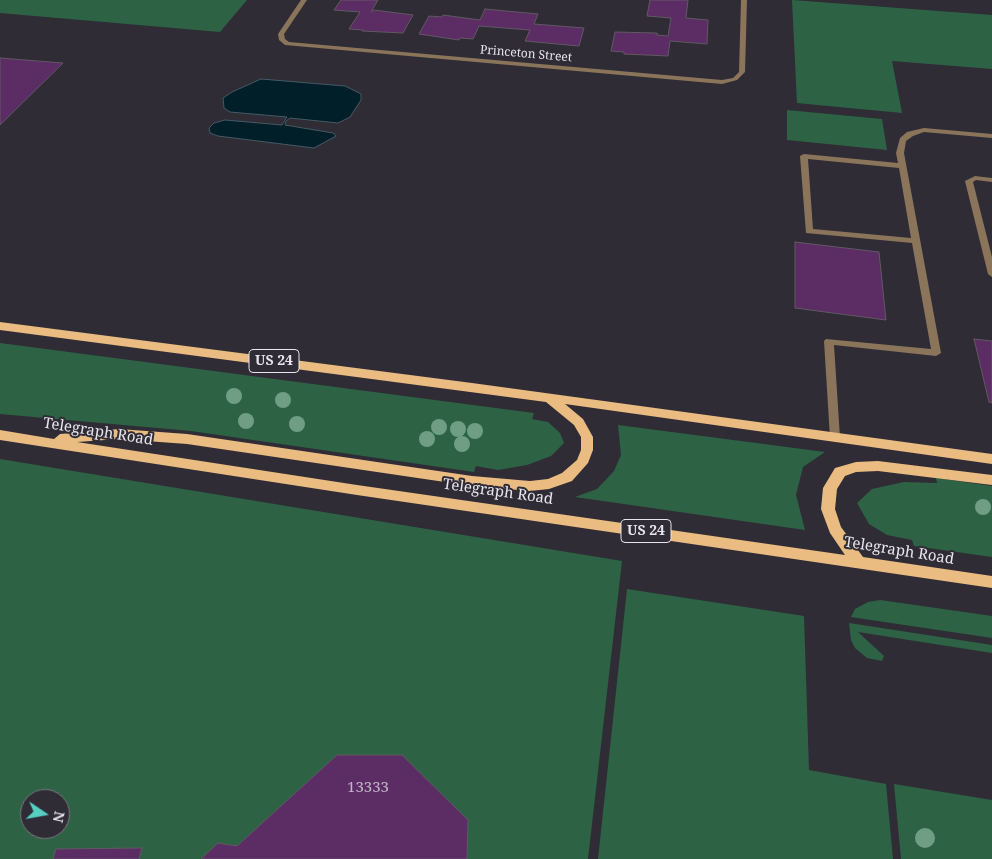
<!DOCTYPE html>
<style>
body{margin:0}
#map{position:relative;width:992px;height:859px;overflow:hidden;background:#2f2c36;font-family:"Noto Serif",serif}
canvas{display:block}
.north{position:absolute;left:20px;top:789px;width:50px;height:50px;box-sizing:border-box;background:#2f2c36;border:1px solid #79767f;border-radius:50%;rotate:102deg;font-size:14px;font-weight:700;line-height:20px;text-align:center;color:#e7e5ec}
.north::after{content:'';display:block;margin:auto;width:18px;height:22px;background:#57cec2;clip-path:polygon(50% 0,100% 100%,50% 72%,0 100%)}
</style>
<div id="map">
<canvas width="992" height="859"></canvas>
<div class="north">N</div>
</div>
<script>
const c = document.querySelector('canvas').getContext('2d');
c.lineJoin = 'round';
function paint(path, color) {
  c.fillStyle = color;
  c.fill(path, 'evenodd');
}
function shape(rows) {
  const path = new Path2D();
  for (const r of rows) {
    path.moveTo(r[0], r[1]);
    for (let i = 2; i < r.length; i += 2) path.lineTo(r[i], r[i + 1]);
  }
  return path;
}
function strokePath(path, color, width, dash) {
  c.strokeStyle = color;
  c.lineWidth = width;
  c.lineCap = dash ? 'butt' : 'round';
  c.setLineDash(dash || []);
  c.stroke(path);
}
function drawText(font, color, halo, rows, align = 'center') {
  c.font = font + ' "Noto Serif",serif';
  c.lineWidth = 4;
  c.setLineDash([]);
  c.textBaseline = 'middle';
  c.strokeStyle = halo;
  c.fillStyle = color;
  for (const [text, x, y, turn = 0] of rows) {
    c.save();
    c.translate(x, y);
    c.rotate((+turn || 0) * Math.PI / 180);
    c.textAlign = isNaN(turn) ? turn : align;
    if (halo) c.strokeText(text, 0, 0);
    c.fillText(text, 0, 0);
    c.restore();
  }
}
paint(shape([
 [0,0,247,0,220,32,0,13],
 [792,0,992,15,992,69,892,61,902,113,797,103],
 [787,110,882,119,887,150,787,140],
 [0,343,534,413,532,419,548,422,560,433,564,443,551,456,527,465,498,470,476,466,474,472,191,431,0,414],
 [618,425,825,452,803,467,796,495,805,530,575,497,597,489,614,471,621,455],
 [0,459,622,561,588,859,0,859],
 [30,799,60,799,60,829,30,829],
 [936,478,992,486,992,557,914,546,912,540,887,535,869,524,857,503,872,489,904,482,937,483],
 [627,589,804,616,809,770,886,784,893,859,598,859],
 [880,600,992,616,992,638,851,617,855,609,868,602],
 [849,623,992,645,992,653,858,632,884,656,882,661,867,658,855,648,851,640],
 [894,784,992,800,992,859,901,859]
]), '#2d6344');
const water = shape([
 [261,79,345,86,361,94,361,100,350,117,338,123,290,118,286,121,285,125,333,133,336,136,314,148,218,136,210,133,209,128,214,123,225,120,282,125,287,117,230,112,224,108,223,98,232,92,261,79]
]);
paint(water, '#001f29');
strokePath(water, '#455a64', 1);
const building = shape([
 [341,0,378,0,371,12,374,10,413,15,403,33,362,31,363,30,349,29,360,12,334,10,341,0],
 [650,0,688,0,686,18,708,20,707,44,670,41,668,56,624,54,624,52,611,51,615,32,657,33,657,35,668,36,671,18,647,16,650,0],
 [485,9,538,14,534,24,584,28,579,46,525,41,530,30,479,26,473,39,460,38,459,40,419,34,429,16,442,17,443,15,480,20,485,9],
 [0,58,63,63,0,125,0,58],
 [795,242,879,252,886,320,795,308,795,242],
 [974,339,992,341,992,403,989,402,974,339],
 [337,755,402,755,468,820,467,859,201,859,218,843,237,846,337,755],
 [142,848,139,859,53,859,56,849,142,848]
]);
paint(building, '#5c2c64');
strokePath(building, '#615963', 1);
paint(shape([
 [924,128,992,134,992,138,924,132,913,136,906,141,904,153,941,353,936,356,834,345,840,438,835,442,830,438,824,341,826,339,931,349,912,243,806,233,800,156,804,154,898,163,896,153,900,138,907,132,924,128],
 [808,159,899,168,911,238,813,229,808,159],
 [975,176,992,178,992,182,976,180,973,182,992,257,992,277,988,274,965,181,975,176]
]), '#8b755a');
paint(shape([
 [301,0,307,0,284,34,285,39,289,42,722,80,733,78,739,72,741,0,747,0,745,72,737,80,722,84,285,45,279,40,278,34,301,0]
]), '#8b755a');
paint(shape([
 [0,322,472,383,992,454,992,464,565,404,583,419,593,437,593,450,588,463,572,481,549,489,530,491,472,486,187,444,119,439,77,442,357,485,845,555,830,533,821,509,823,488,835,468,856,462,878,461,992,475,992,485,878,471,856,472,845,476,837,489,835,509,841,527,863,557,992,576,992,588,357,495,0,440,0,430,54,439,60,434,119,429,187,434,472,476,530,481,548,479,562,473,577,460,581,450,581,437,574,425,546,402,0,330,0,322]
]), '#eabc82');
c.fillStyle = '#709e85';
for (const [x, y, r] of [
 [234,396,8],
 [283,400,8],
 [246,421,8],
 [297,424,8],
 [439,427,8],
 [458,429,8],
 [475,431,8],
 [427,439,8],
 [462,444,8],
 [983,507,8],
 [925,838,10]
]) {
  c.beginPath();
  c.arc(x, y, r, 0, 2 * Math.PI);
  c.fill();
}
drawText('12px', '#e7e5ec', '#2f2c36', [
 ["Princeton Street",526,54,5]
]);
for (const [x, y, w] of [
 [274,361,50],
 [646,531,50]
]) {
  const box = new Path2D();
  box.roundRect(x - w / 2, y - 11.5, w, 23, 4);
  c.fillStyle = '#2f2c36';
  c.fill(box);
  strokePath(box, '#e7e5ec', 1);
}
drawText('bold 14px', '#e7e5ec', null, [
 ["US 24",274,361],
 ["US 24",646,531]
]);
drawText('15px', '#e7e5ec', '#2f2c36', [
 ["Telegraph Road",98,432,9],
 ["Telegraph Road",498,492,8],
 ["Telegraph Road",899,551,9]
]);
drawText('15px', '#c4b7ca', null, [
 ["13333",368,788]
]);
</script>
